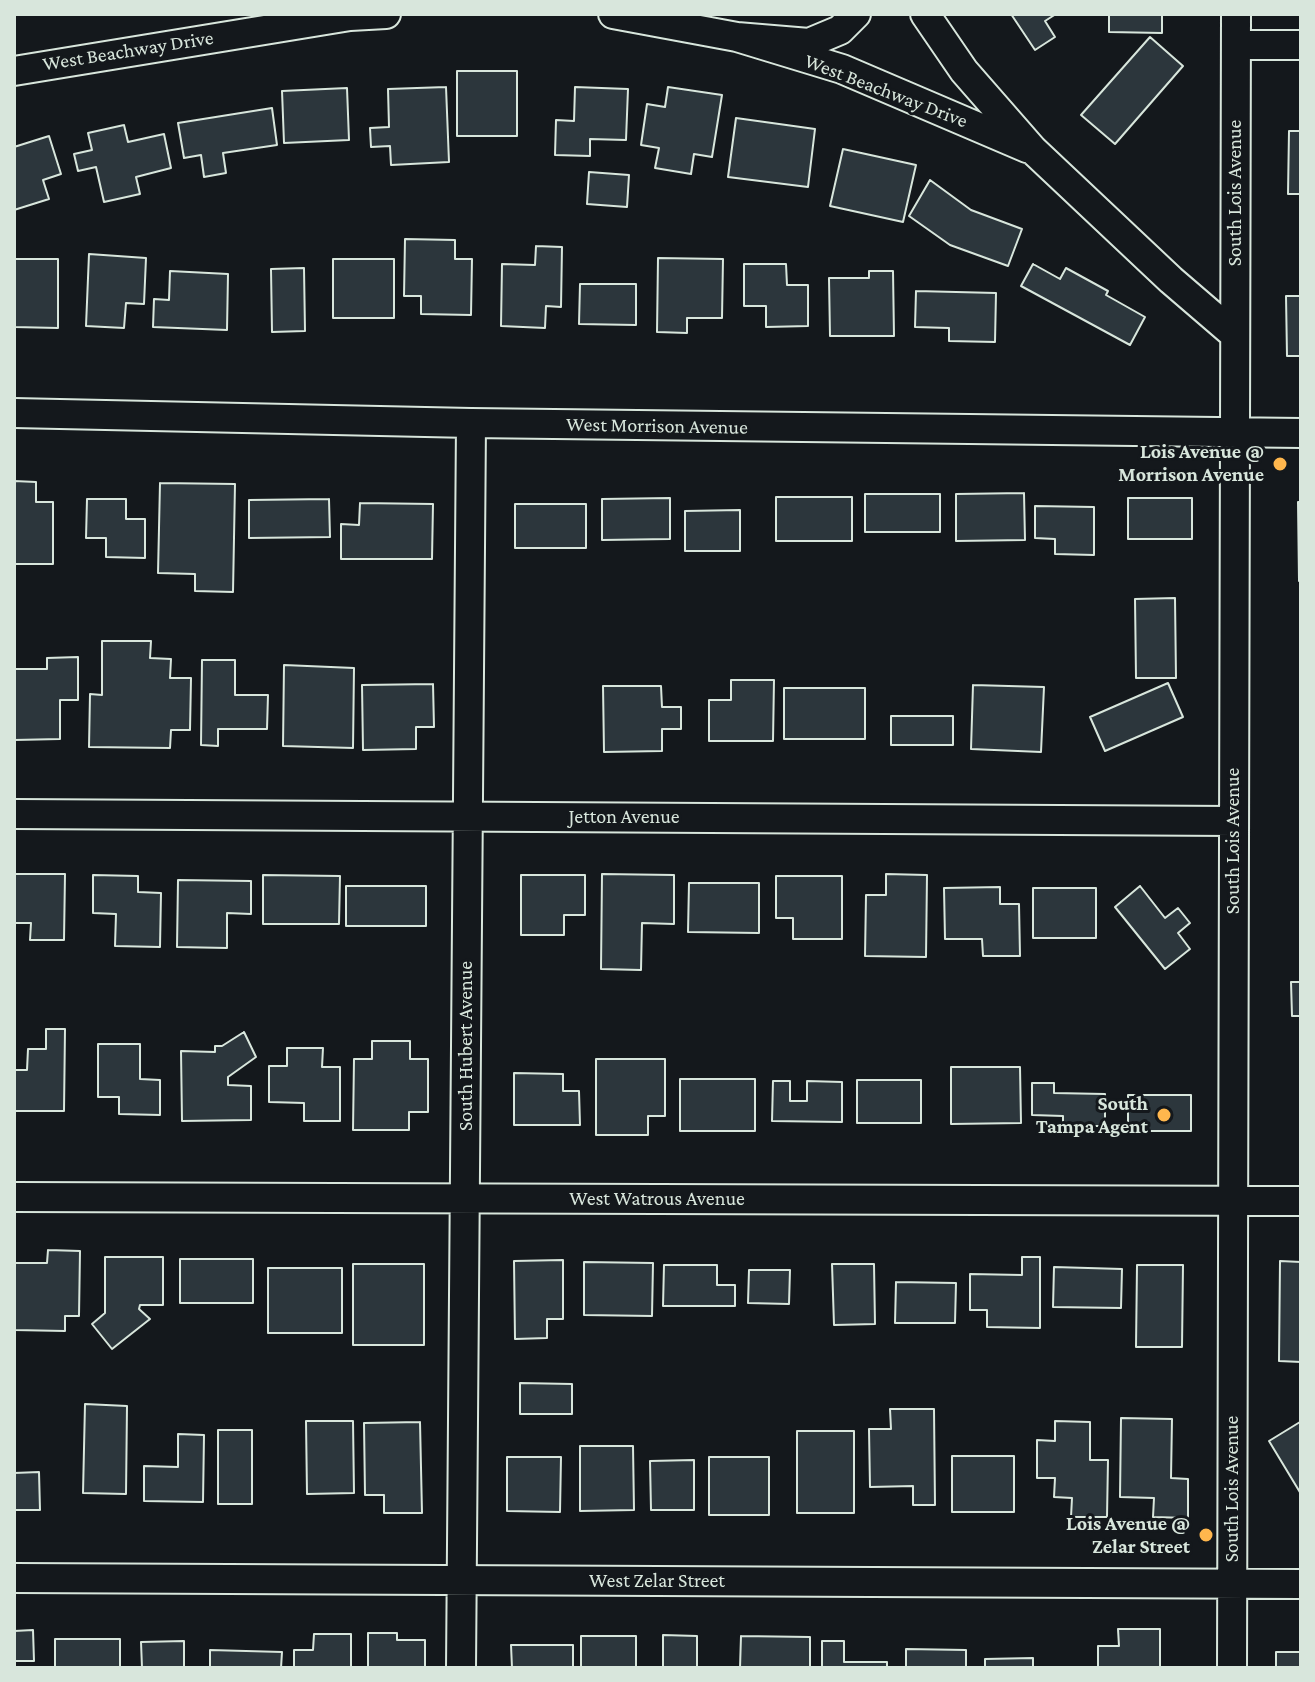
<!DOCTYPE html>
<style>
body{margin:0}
#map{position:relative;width:1315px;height:1682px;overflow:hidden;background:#14181c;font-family:"Crimson Pro",serif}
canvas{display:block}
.frame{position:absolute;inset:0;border:16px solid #d8e6dc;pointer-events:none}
</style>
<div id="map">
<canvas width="1315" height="1682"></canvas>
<div class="frame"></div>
</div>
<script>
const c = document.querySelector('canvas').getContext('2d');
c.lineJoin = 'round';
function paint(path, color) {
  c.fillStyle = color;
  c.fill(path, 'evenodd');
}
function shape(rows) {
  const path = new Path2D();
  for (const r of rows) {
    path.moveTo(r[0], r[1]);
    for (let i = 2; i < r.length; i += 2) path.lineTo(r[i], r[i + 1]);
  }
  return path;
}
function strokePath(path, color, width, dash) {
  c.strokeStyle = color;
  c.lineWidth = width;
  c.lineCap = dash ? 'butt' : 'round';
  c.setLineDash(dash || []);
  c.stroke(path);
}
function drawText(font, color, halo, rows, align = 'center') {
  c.font = font + ' "Crimson Pro",serif';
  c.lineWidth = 6;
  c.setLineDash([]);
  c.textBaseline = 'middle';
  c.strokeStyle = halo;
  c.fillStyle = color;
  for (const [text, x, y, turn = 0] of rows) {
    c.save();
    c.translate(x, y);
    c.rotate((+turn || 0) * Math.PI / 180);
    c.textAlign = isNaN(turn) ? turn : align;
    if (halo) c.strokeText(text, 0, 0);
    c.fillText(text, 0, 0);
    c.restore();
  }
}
const building = shape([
 [1011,14,1056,14,1045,21,1055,37,1035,50,1011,14],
 [1109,14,1162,14,1162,33,1109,32,1109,14],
 [1150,37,1183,66,1115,144,1081,115,1150,37],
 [457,71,517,71,517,136,457,136,457,71],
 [446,87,449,162,391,165,390,146,371,147,370,128,389,127,388,89,446,87],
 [575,87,628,89,626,140,590,139,590,156,555,155,556,120,574,121,575,87],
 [668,87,722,95,712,157,694,154,691,174,655,168,659,148,641,145,647,104,665,107,668,87],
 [347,88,349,140,284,143,282,91,347,88],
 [272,108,277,145,223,153,226,173,204,177,201,155,184,158,178,123,272,108],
 [736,118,815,129,808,187,728,177,736,118],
 [124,125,128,142,164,134,171,168,136,177,140,194,104,202,96,167,78,171,74,154,92,150,88,133,124,125],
 [1289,131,1301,131,1301,194,1288,194,1289,131],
 [49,136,61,174,43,180,49,199,14,210,14,147,49,136],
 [843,149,916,165,903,222,830,206,843,149],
 [589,172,629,175,627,207,587,204,589,172],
 [930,180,971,210,1022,229,1008,266,950,245,909,216,930,180],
 [405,239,455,240,455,259,472,259,471,315,421,314,421,296,404,296,405,239],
 [536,246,562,247,561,307,546,306,545,328,501,326,502,264,535,265,536,246],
 [89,254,146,258,144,304,126,303,124,328,86,326,89,254],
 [658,258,723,259,722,318,687,318,687,333,657,332,658,258],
 [14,259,58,259,58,328,14,327,14,259],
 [333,259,394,259,394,318,333,318,333,259],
 [744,264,786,264,787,285,808,285,808,326,766,327,766,306,744,306,744,264],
 [1033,264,1060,279,1066,268,1108,291,1106,295,1145,317,1130,345,1021,286,1033,264],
 [304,268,305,331,272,332,271,269,304,268],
 [170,271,228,274,227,330,153,327,154,299,169,300,170,271],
 [869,271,893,271,894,336,830,336,829,278,869,278,869,271],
 [580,284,636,284,636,325,579,324,580,284],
 [916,291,996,293,995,342,949,341,949,328,915,327,916,291],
 [1286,296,1301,296,1301,356,1287,356,1286,296],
 [14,481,36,482,36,502,53,502,53,564,14,564,14,481],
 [160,483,235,484,233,592,195,591,195,574,158,573,160,483],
 [1024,493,1025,540,956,541,956,494,1024,493],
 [865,494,940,494,940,532,865,532,865,494],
 [776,497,852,497,852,541,776,541,776,497],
 [670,498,670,539,602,540,602,499,670,498],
 [1128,498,1192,498,1192,539,1128,539,1128,498],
 [87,499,126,499,126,519,145,519,145,558,106,557,106,538,86,538,87,499],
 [329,499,330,537,249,538,249,500,329,499],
 [1298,502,1301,502,1301,581,1299,581,1298,502],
 [360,503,433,504,432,559,341,559,341,524,359,525,360,503],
 [515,504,586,504,586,548,515,548,515,504],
 [1035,506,1094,507,1094,555,1055,554,1055,539,1035,538,1035,506],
 [740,510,740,551,685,551,685,511,740,510],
 [1175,598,1176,678,1136,678,1135,599,1175,598],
 [102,641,151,641,150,658,171,659,170,678,191,678,190,730,171,730,170,748,89,747,90,694,102,695,102,641],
 [78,657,78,700,60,700,60,739,14,740,14,669,47,669,47,658,78,657],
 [202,660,235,660,235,695,268,695,267,729,218,729,218,746,201,745,202,660],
 [284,665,354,668,353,748,283,746,284,665],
 [731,680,774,680,773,741,709,741,709,700,731,700,731,680],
 [1168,683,1183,717,1105,751,1090,717,1168,683],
 [433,684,434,727,416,727,416,749,363,750,362,685,433,684],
 [973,685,1044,687,1041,752,971,749,973,685],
 [603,686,661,686,662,707,681,707,681,729,662,729,662,751,604,752,603,686],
 [784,688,865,688,865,739,784,739,784,688],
 [891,716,953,716,953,745,891,745,891,716],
 [15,874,65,874,64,940,30,940,31,923,14,923,15,874],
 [602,874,674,875,674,924,642,923,641,970,601,969,602,874],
 [886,874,927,875,926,957,865,956,866,895,886,895,886,874],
 [93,875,138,876,138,892,161,893,160,947,115,946,116,914,93,913,93,875],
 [263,875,340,876,339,924,263,924,263,875],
 [521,875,585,875,585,915,564,915,564,935,521,935,521,875],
 [776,876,842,876,842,939,793,939,793,918,776,918,776,876],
 [178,880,251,881,251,914,227,913,227,948,177,947,178,880],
 [689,883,759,883,759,933,688,932,689,883],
 [346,886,426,886,426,926,346,926,346,886],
 [1140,886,1165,918,1178,908,1190,923,1178,933,1190,949,1165,969,1115,907,1140,886],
 [1000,887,1000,904,1019,904,1020,956,983,956,982,939,945,939,944,888,1000,887],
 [1033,888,1096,888,1096,938,1033,938,1033,888],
 [1291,982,1301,982,1301,1016,1292,1016,1291,982],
 [46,1029,65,1029,64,1111,14,1111,14,1070,27,1070,28,1049,46,1049,46,1029],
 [244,1032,256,1057,228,1077,228,1085,251,1086,251,1120,182,1121,181,1051,215,1052,215,1046,222,1046,244,1032],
 [372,1041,410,1041,410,1059,428,1059,428,1112,409,1112,409,1130,353,1130,354,1059,372,1059,372,1041],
 [98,1044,140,1044,140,1079,160,1080,160,1115,119,1114,119,1097,98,1097,98,1044],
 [287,1048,323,1048,322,1067,340,1067,340,1121,304,1121,304,1103,269,1102,269,1066,287,1066,287,1048],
 [596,1059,665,1059,665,1116,648,1116,648,1135,596,1135,596,1059],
 [951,1067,1020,1067,1021,1123,951,1124,951,1067],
 [514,1073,563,1074,563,1091,579,1091,580,1125,514,1125,514,1073],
 [680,1079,755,1079,755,1131,680,1131,680,1079],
 [857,1080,921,1080,921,1123,857,1123,857,1080],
 [773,1081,790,1081,790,1101,807,1101,807,1081,842,1082,842,1122,772,1121,773,1081],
 [1032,1083,1054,1083,1054,1093,1105,1094,1105,1126,1063,1126,1063,1116,1032,1115,1032,1083],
 [1128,1095,1191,1095,1191,1131,1128,1131,1128,1095],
 [48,1250,80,1251,79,1316,65,1316,65,1331,14,1330,14,1263,47,1263,48,1250],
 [105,1257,163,1257,163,1305,140,1305,139,1309,150,1319,112,1349,92,1324,105,1313,105,1257],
 [1022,1257,1040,1257,1040,1328,987,1327,987,1310,970,1310,970,1274,1022,1275,1022,1257],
 [180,1259,253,1259,253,1303,180,1303,180,1259],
 [563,1260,563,1319,547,1319,547,1338,515,1339,514,1261,563,1260],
 [1280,1261,1301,1262,1301,1362,1279,1361,1280,1261],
 [584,1262,653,1263,652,1316,584,1315,584,1262],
 [353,1264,424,1264,424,1345,353,1345,353,1264],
 [832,1264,874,1264,875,1324,834,1325,832,1264],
 [664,1265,717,1265,717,1285,735,1285,735,1306,663,1306,664,1265],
 [1137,1265,1183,1265,1182,1347,1136,1347,1137,1265],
 [1054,1267,1122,1269,1121,1308,1053,1307,1054,1267],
 [268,1268,342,1268,342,1333,268,1333,268,1268],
 [749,1270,790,1270,789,1304,748,1303,749,1270],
 [896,1282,956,1283,955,1323,895,1323,896,1282],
 [520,1383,572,1384,572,1414,520,1414,520,1383],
 [85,1404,127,1406,126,1494,83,1493,85,1404],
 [890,1409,934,1409,935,1505,913,1505,913,1486,870,1487,869,1429,891,1429,890,1409],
 [1121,1418,1172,1419,1171,1478,1188,1479,1188,1518,1153,1517,1154,1498,1120,1497,1121,1418],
 [306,1421,353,1421,354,1493,307,1494,306,1421],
 [1055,1421,1090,1422,1090,1460,1108,1460,1107,1517,1071,1517,1072,1498,1054,1497,1055,1478,1037,1478,1037,1440,1055,1441,1055,1421],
 [420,1422,422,1513,384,1513,384,1495,365,1495,364,1423,420,1422],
 [1300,1422,1301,1423,1301,1494,1269,1441,1300,1422],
 [218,1430,252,1430,252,1504,218,1504,218,1430],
 [797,1431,854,1431,854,1513,797,1513,797,1431],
 [178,1434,204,1435,203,1502,144,1501,144,1466,178,1467,178,1434],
 [580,1446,633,1446,634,1510,580,1511,580,1446],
 [952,1456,1014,1456,1014,1512,952,1512,952,1456],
 [507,1457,561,1457,560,1512,507,1511,507,1457],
 [709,1457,769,1457,769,1515,709,1515,709,1457],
 [694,1460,694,1510,651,1510,650,1461,694,1460],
 [39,1472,40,1510,14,1510,14,1473,39,1472],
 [1118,1629,1160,1629,1160,1668,1098,1668,1098,1646,1119,1646,1118,1629],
 [33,1630,34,1661,14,1661,14,1631,33,1630],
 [368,1633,397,1633,397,1640,425,1640,425,1668,368,1668,368,1633],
 [314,1634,351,1634,351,1668,294,1668,294,1650,313,1650,314,1634],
 [663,1635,697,1636,697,1668,663,1668,663,1635],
 [581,1636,636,1636,636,1668,581,1668,581,1636],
 [741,1636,810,1637,810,1668,740,1668,741,1636],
 [55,1639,120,1639,120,1668,55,1668,55,1639],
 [184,1641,184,1668,142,1668,141,1642,184,1641],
 [822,1641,844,1641,844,1662,887,1662,887,1668,822,1668,822,1641],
 [511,1645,573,1645,573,1668,512,1668,511,1645],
 [906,1649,966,1650,966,1668,906,1668,906,1649],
 [210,1650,282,1652,281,1668,210,1668,210,1650],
 [1276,1652,1301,1652,1301,1668,1276,1668,1276,1652],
 [1033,1658,1033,1668,985,1668,985,1659,1033,1658]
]);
paint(building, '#2c363c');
strokePath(building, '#d8e6dc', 2);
const minor = shape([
 [613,14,737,37,809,43,840,30,856,14],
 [925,14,964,71,1033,150,1171,280,1235,335],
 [737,37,842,69,1027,148],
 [1236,45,1301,45],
 [14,71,350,16,386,14],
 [14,413,471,423,1301,433],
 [14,814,1233,821],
 [14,1197,1301,1201],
 [14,1578,1301,1584],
 [461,1668,471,423],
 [1232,1668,1236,14]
]);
strokePath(minor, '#d8e6dc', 32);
strokePath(minor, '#14181c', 28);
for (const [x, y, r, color] of [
 [1280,464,8,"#ffb74d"],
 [1164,1115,8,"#ffb74d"],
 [1206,1535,8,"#ffb74d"]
]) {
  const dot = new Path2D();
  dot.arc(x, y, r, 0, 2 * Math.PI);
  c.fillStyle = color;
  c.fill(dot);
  strokePath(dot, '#14181c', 3);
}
drawText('20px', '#d8e6dc', '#14181c', [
 ["West Beachway Drive",128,51,-9],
 ["West Beachway Drive",886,91,21],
 ["South Lois Avenue",1235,193,-90],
 ["West Morrison Avenue",657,426,1],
 ["Jetton Avenue",624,817],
 ["South Lois Avenue",1233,841,-90],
 ["South Hubert Avenue",466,1046,-90],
 ["West Watrous Avenue",657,1199],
 ["South Lois Avenue",1232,1489,-90],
 ["West Zelar Street",657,1581]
]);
drawText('bold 20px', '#d8e6dc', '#14181c', [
 ["Lois Avenue @",1264,452],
 ["Morrison Avenue",1264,475],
 ["South",1148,1104],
 ["Tampa Agent",1148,1127],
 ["Lois Avenue @",1190,1524],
 ["Zelar Street",1190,1547]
], 'right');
</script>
